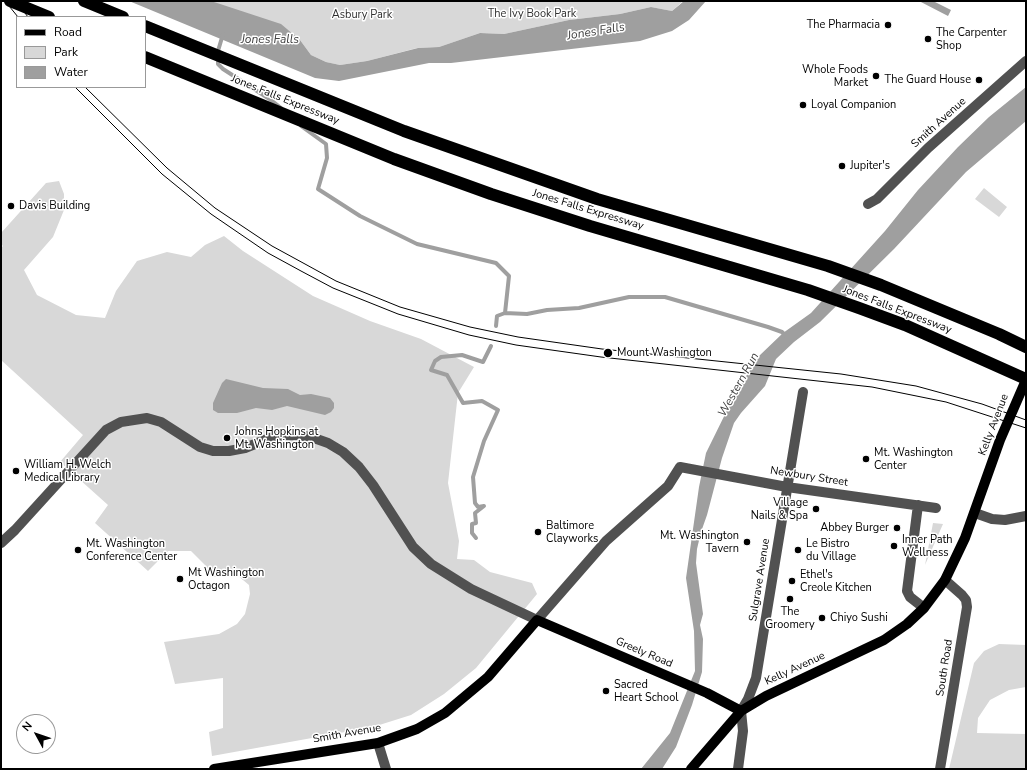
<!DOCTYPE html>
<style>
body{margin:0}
#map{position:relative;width:1027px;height:770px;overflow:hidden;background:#fff;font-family:"Nunito Sans",sans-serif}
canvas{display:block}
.frame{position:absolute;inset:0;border:2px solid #000;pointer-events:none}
.legend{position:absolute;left:16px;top:16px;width:130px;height:72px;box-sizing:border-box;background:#fff;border:1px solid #999;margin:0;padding:5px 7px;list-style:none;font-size:12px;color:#000}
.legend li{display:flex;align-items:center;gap:8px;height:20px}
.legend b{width:20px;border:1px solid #999}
.north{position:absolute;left:16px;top:714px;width:40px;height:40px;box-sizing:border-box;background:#fff;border:1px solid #999;border-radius:50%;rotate:310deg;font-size:11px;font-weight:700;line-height:16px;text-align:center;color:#000}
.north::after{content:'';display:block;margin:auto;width:14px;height:18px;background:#000;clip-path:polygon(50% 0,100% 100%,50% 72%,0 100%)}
</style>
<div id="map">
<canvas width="1027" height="770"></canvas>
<div class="frame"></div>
<ul class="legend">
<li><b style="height:5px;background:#000"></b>Road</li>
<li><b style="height:11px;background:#d8d8d8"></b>Park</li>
<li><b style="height:11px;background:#9f9f9f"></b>Water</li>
</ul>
<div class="north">N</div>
</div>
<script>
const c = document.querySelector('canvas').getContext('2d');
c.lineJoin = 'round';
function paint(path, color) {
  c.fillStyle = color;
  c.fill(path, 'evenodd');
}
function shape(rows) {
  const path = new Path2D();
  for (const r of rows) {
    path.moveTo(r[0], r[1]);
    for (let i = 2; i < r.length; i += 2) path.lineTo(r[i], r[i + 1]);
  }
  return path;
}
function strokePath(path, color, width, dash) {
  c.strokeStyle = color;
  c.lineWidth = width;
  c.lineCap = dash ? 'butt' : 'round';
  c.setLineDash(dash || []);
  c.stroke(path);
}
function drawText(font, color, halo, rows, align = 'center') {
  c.font = font + ' "Nunito Sans",sans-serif';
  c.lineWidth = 3;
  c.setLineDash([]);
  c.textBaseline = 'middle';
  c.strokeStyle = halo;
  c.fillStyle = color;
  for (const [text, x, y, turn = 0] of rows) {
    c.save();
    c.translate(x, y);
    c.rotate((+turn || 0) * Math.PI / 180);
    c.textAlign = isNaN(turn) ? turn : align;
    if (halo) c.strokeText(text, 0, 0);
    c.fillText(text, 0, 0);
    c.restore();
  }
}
paint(shape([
 [211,1,683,1,672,11,651,7,620,14,569,20,504,34,480,33,439,47,417,48,367,61,340,65,326,62,311,55,300,40],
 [59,181,64,194,64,210,53,237,24,270,37,295,76,315,105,318,116,291,137,261,167,252,191,257,205,245,224,236,243,251,313,296,370,321,421,339,474,367,458,393,448,483,459,541,457,559,474,560,490,572,532,583,537,594,476,668,444,694,411,715,373,727,212,756,209,732,223,728,223,678,175,684,164,642,219,634,237,624,245,614,250,594,249,585,237,575,212,577,207,567,191,551,168,551,148,571,95,523,108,505,60,462,83,435,1,360,1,248,3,246,1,244,1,233,46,183],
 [984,188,1007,207,999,217,975,199],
 [933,523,943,524,925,565],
 [999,644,1026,645,1026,687,1009,690,990,700,978,718,977,733,1026,734,1026,769,949,769,974,663,984,651]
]), '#d8d8d8');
paint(shape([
 [129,1,211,1,281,24,300,40,311,55,326,62,340,65,367,61,418,48,439,47,480,33,504,34,569,20,620,14,651,7,672,11,684,1,706,1,689,20,672,31,640,41,451,63,429,63,339,81,315,78],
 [919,1,933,1,951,10,948,16],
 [1026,87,1026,121,966,172,894,249,820,322,794,342,776,359,765,386,741,413,734,423,722,458,707,515,701,532,697,549,696,563,703,614,700,625,703,639,702,672,692,705,676,747,662,769,641,769,670,733,695,671,694,631,686,578,699,487,706,453,736,392,759,356,783,333,811,313,885,231,918,190,958,147,989,117],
 [226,379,263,388,288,389,300,395,311,394,330,398,334,403,334,408,331,412,325,415,287,406,272,410,256,408,237,413,218,413,213,410,213,403,222,383]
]), '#9f9f9f');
strokePath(shape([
 [223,34,218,51,218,64,223,69,271,100,281,108],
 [301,126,326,144,327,158,318,189,360,216,417,244,496,263,509,276,505,313],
 [496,326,497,316,505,313,527,314,547,310,579,308,629,297,665,297,768,327,782,332,786,336],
 [476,538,472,533,472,524,476,523,475,513,484,506,478,507,475,503,473,477,484,441,498,410,482,401,463,403,447,375,431,370,435,361,441,357,462,355,483,362,491,346]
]), '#9f9f9f', 4);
strokePath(shape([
 [868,204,877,199,928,148,1026,61],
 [918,505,907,591,910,597,924,608],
 [975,513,992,519,1005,520,1026,516],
 [1,543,15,530,106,430,121,422,147,418,161,422,200,447,213,451,229,451,245,448,275,436,293,435,311,437,328,443,343,452,359,467,373,485,413,547,431,564,471,589,537,620,606,541,668,486,680,467,787,487,936,508],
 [378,743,386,769],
 [738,769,743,731,741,711,748,699,756,678,803,392],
 [940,769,967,607,966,600,962,595,945,580]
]), '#515151', 10);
strokePath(shape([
 [214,769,378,743,417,729,445,713,488,677,537,620,707,693,741,711],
 [691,769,741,711,766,696,884,640,907,624,924,608,945,580,965,538,1000,440,1026,380]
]), '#000', 10);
strokePath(shape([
 [10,1,49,17],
 [84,1,123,17],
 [145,26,404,131,597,199,828,266,881,285,999,334,1026,347],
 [145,57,394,159,491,194,590,226,808,290,859,308,905,325,1026,379]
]), '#000', 12);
strokePath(shape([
 [5,1,18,17],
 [16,1,28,17],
 [75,87,162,174,211,214,268,253,301,271,333,288,398,314,469,335,516,345,601,357,872,387,946,402,1026,428],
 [85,87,167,168,215,208,272,246,305,264,336,281,400,307,470,327,518,337,602,349,841,374,916,386,982,404,1026,420]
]), '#000', 1);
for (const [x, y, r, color] of [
 [888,25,4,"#000"],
 [928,39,4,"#000"],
 [876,76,4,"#000"],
 [979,80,4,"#000"],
 [803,105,4,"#000"],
 [842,166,4,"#000"],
 [11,206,4,"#000"],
 [608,353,5,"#000"],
 [227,438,4,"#000"],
 [866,459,4,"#000"],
 [16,471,4,"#000"],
 [816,509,4,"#000"],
 [897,528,4,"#000"],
 [538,532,4,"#000"],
 [747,542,4,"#000"],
 [894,546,4,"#000"],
 [78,550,4,"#000"],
 [798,550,4,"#000"],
 [180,579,4,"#000"],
 [792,581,4,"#000"],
 [790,599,4,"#000"],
 [822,618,4,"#000"],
 [606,691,4,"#000"]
]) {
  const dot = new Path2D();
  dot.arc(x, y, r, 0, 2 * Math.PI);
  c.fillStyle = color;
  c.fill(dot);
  strokePath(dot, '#fff', 1.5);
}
drawText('11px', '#2f2f2f', '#fff', [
 ["The Ivy Book Park",532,14],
 ["Asbury Park",362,15]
]);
drawText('11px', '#000', '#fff', [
 ["The Pharmacia",880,25,"right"],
 ["The Carpenter",936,33],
 ["Shop",936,46],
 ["Whole Foods",868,70,"right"],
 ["Market",868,83,"right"],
 ["The Guard House",971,80,"right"],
 ["Loyal Companion",811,105],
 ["Jupiter's",850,166],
 ["Davis Building",19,206],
 ["Mount Washington",617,353],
 ["Johns Hopkins at",235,432],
 ["Mt. Washington",235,445],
 ["Mt. Washington",874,453],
 ["Center",874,466],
 ["William H. Welch",24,465],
 ["Medical Library",24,478],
 ["Village",808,503,"right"],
 ["Nails & Spa",808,516,"right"],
 ["Baltimore",546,526],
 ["Clayworks",546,539],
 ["Abbey Burger",889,528,"right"],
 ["Mt. Washington",739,536,"right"],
 ["Tavern",739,549,"right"],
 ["Inner Path",902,540],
 ["Wellness",902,553],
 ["Mt. Washington",86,544],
 ["Conference Center",86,557],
 ["Le Bistro",806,544],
 ["du Village",806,557],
 ["Mt Washington",188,573],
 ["Octagon",188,586],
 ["Ethel's",800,575],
 ["Creole Kitchen",800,588],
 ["The",790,612,"center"],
 ["Groomery",790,625,"center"],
 ["Chiyo Sushi",830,618],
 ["Sacred",614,685],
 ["Heart School",614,698]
], 'left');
drawText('11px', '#000', '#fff', [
 ["Jones Falls Expressway",285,100,22],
 ["Smith Avenue",939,123,-42],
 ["Jones Falls Expressway",588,210,17],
 ["Jones Falls Expressway",897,310,21],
 ["Kelly Avenue",994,425,-69],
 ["Newbury Street",809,477,9],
 ["Sulgrave Avenue",760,580,-81],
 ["Greely Road",644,653,23],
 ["South Road",945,668,-81],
 ["Kelly Avenue",795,669,-25],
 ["Smith Avenue",347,734,-10]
]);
drawText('italic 12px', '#404040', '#fff', [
 ["Jones Falls",596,32,-9],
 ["Jones Falls",270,40],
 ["Western Run",739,385,-61]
]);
</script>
